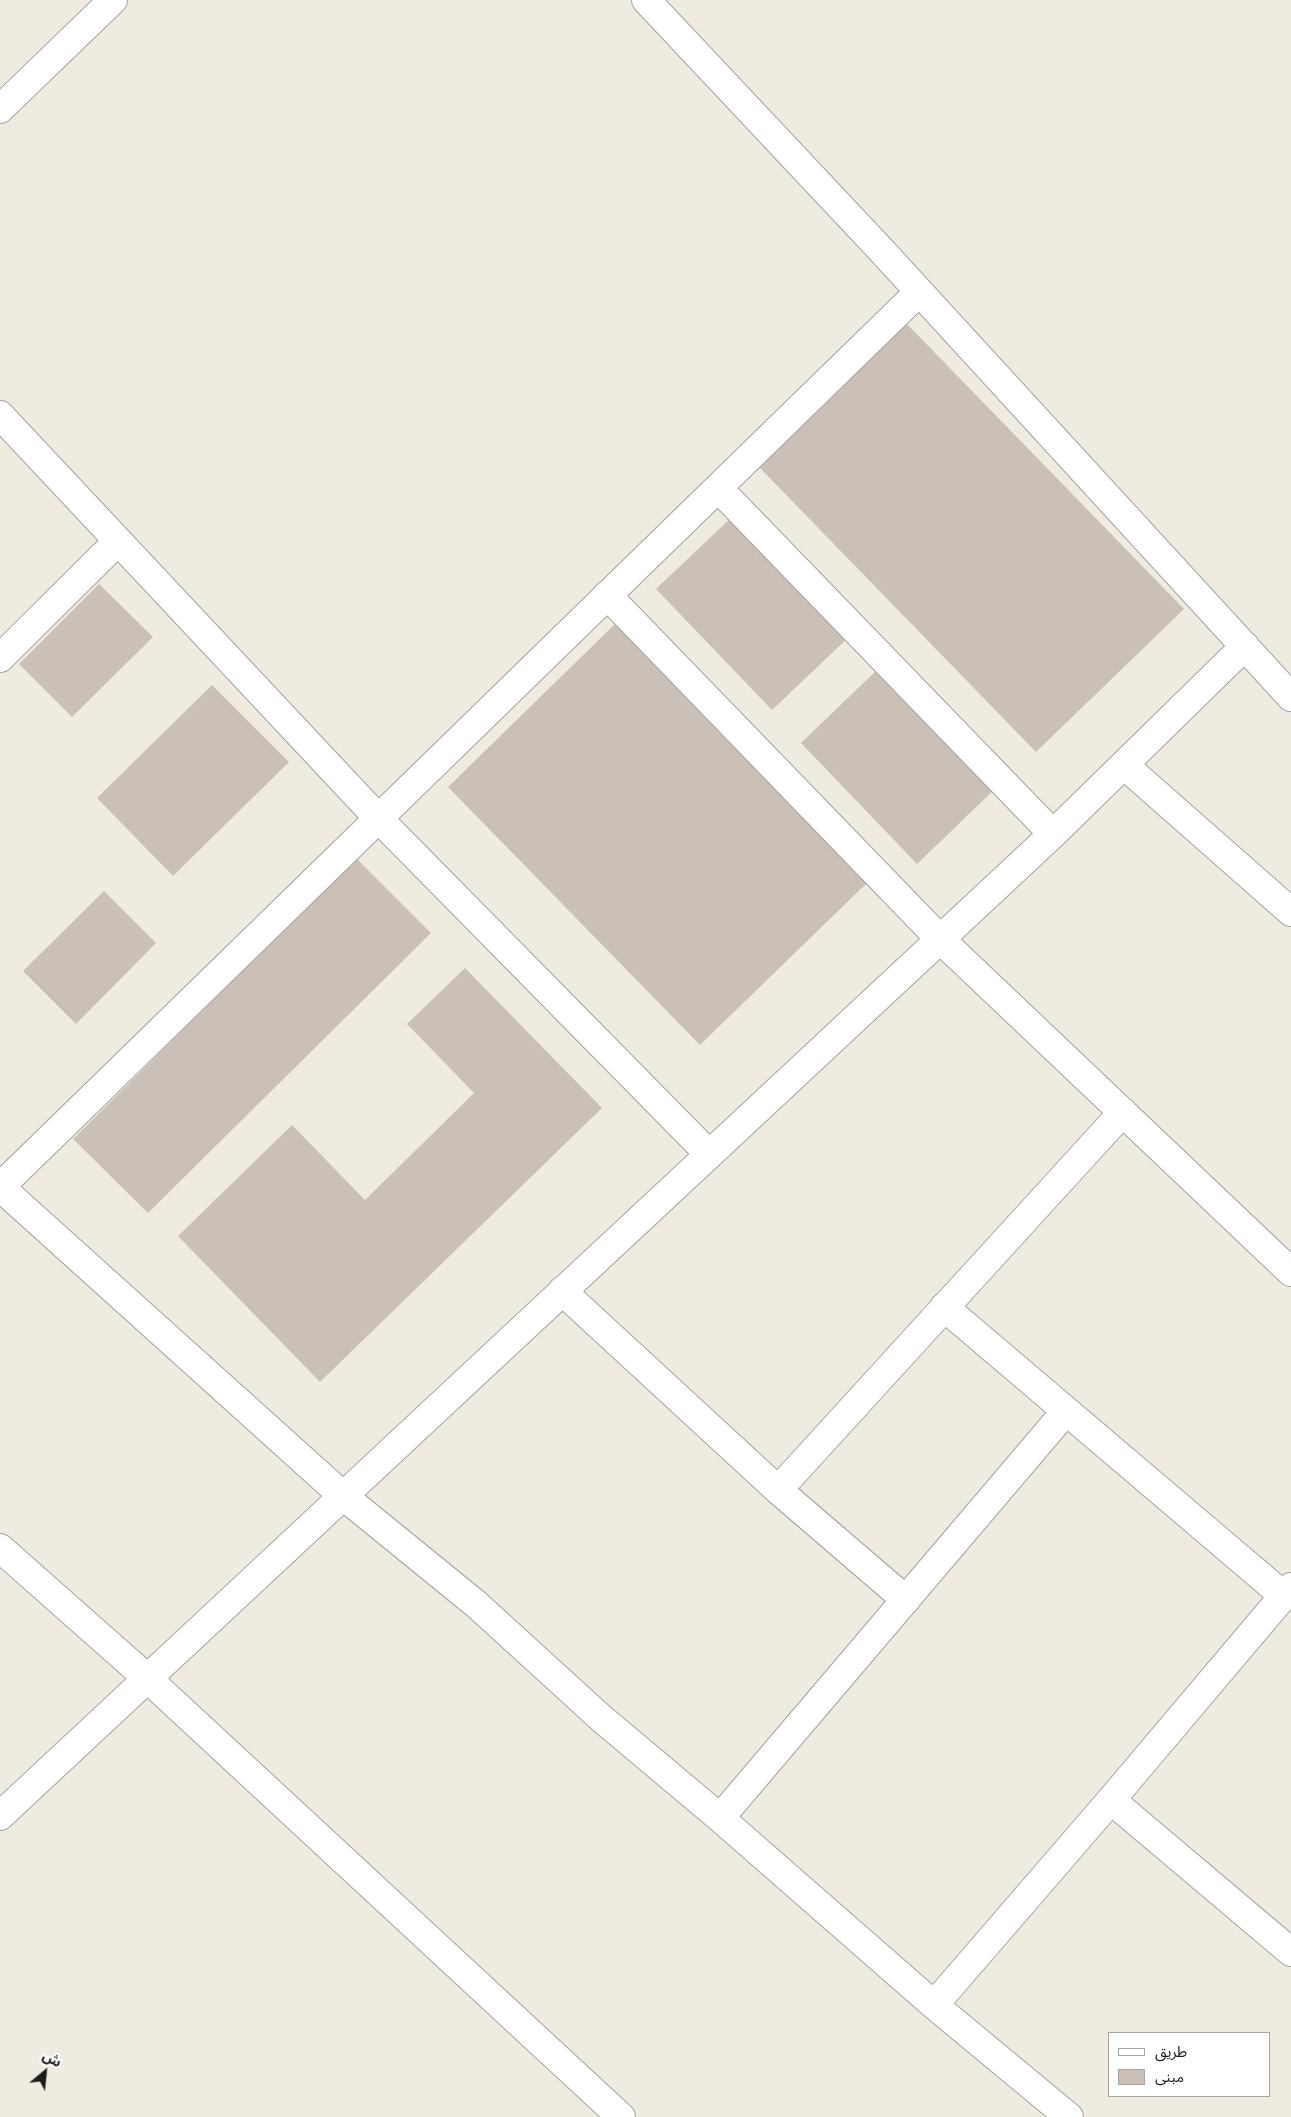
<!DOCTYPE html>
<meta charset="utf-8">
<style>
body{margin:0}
#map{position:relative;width:1291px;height:2117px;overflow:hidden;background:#efebe1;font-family:"Exo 2","Noto Sans Arabic",sans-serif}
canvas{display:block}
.legend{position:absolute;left:1108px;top:2032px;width:162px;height:65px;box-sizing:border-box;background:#fff;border:1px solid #a4a4a4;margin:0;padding:6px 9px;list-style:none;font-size:15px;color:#1c1c1c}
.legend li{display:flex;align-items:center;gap:10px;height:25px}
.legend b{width:25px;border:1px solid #a4a4a4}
.north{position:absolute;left:20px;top:2047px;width:50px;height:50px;-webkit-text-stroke:4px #fff;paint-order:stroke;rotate:28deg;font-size:14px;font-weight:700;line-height:20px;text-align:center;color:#1c1c1c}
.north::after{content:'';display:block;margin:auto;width:18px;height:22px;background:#1c1c1c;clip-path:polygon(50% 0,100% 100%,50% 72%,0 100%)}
</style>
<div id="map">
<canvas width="1291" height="2117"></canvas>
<ul class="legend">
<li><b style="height:6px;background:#fff"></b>طريق</li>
<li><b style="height:14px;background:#cbc0b7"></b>مبنى</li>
</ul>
<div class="north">ش</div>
</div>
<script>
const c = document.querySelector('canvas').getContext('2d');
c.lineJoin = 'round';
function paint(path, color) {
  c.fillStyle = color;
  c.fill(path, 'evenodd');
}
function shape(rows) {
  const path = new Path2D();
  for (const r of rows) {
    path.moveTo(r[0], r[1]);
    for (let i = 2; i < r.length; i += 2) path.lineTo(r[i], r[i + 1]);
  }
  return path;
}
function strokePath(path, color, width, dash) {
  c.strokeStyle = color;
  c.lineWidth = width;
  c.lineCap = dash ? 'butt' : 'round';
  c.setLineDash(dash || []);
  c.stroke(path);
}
paint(shape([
 [906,323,1184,609,1036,752,758,466],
 [736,513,852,634,772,710,656,589],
 [99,584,153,637,72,717,19,664],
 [616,623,869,881,700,1045,448,787],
 [881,666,997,787,917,864,801,743],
 [212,685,289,762,173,876,97,798],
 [356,858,431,933,148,1213,73,1139],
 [104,891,156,943,76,1024,23,971],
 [465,968,602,1108,320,1382,178,1236,292,1125,365,1200,474,1093,407,1024]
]), '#cbc0b7');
const minor = shape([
 [646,0,882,251,1291,697],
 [0,109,113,0],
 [0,415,378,818,709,1154],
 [718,488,1053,834],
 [607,595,940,939,1291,1272],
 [0,658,118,541],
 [1124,765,1291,912],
 [0,1187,342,1495,476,1604,601,1718,720,1818,934,2005,1069,2117],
 [0,1187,919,292],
 [562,1291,778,1490,906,1600],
 [944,1307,1284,1596],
 [778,1490,1123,1112],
 [0,1548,147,1678,621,2117],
 [1111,1800,1291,1952],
 [0,1816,1053,834,1245,646],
 [720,1818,1066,1411],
 [934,2005,1111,1800,1291,1587]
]);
strokePath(minor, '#a3a3a3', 30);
strokePath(minor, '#fff', 28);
</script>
